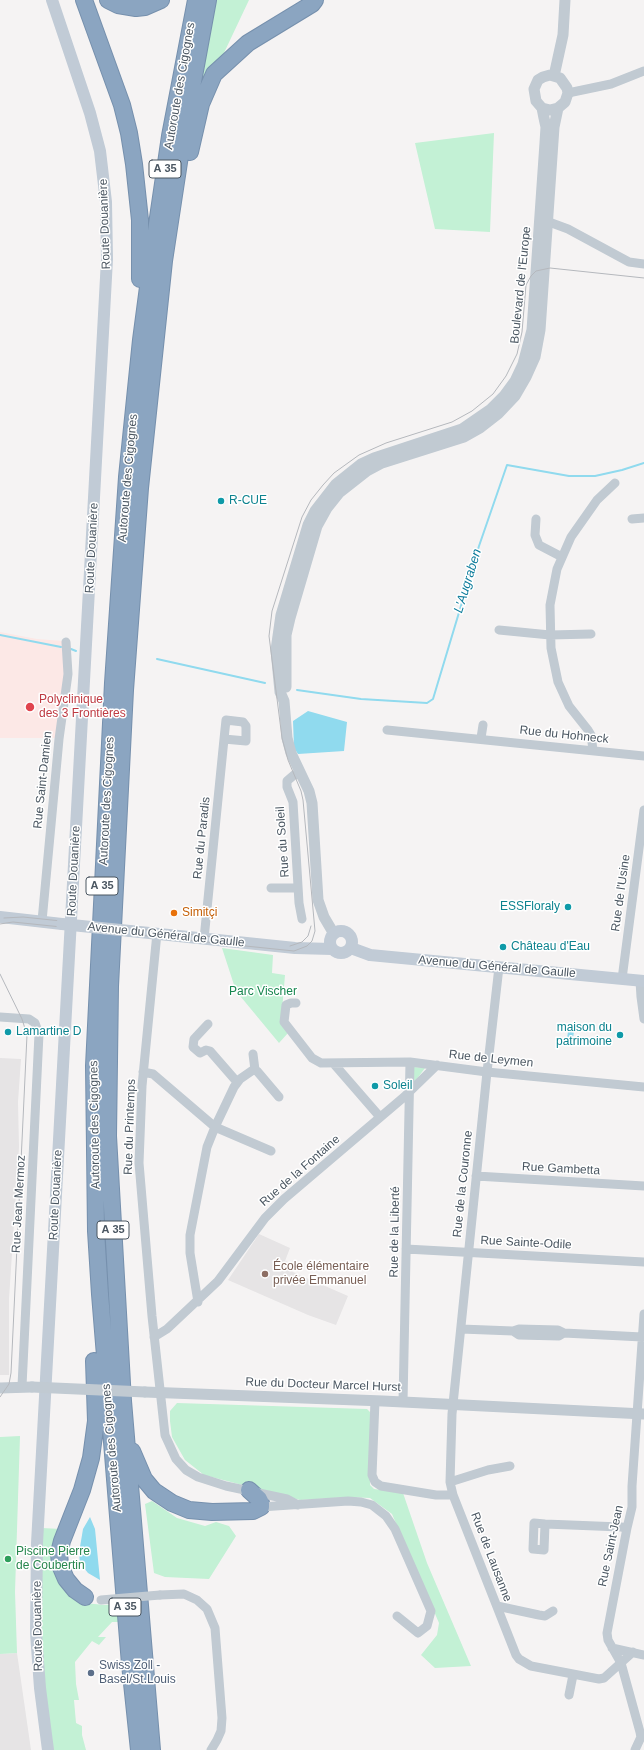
<!DOCTYPE html>
<meta charset="utf-8">
<style>
body{margin:0}
canvas{display:block;background:#f5f3f3}
</style>
<canvas width="644" height="1750"></canvas>
<script>
const c = document.querySelector('canvas').getContext('2d');
c.lineJoin = 'round';
function paint(path, color) {
  c.fillStyle = color;
  c.fill(path, 'evenodd');
}
function shape(rows) {
  const path = new Path2D();
  for (const r of rows) {
    if (r.length === 3) {
      path.moveTo(r[0] + r[2], r[1]);
      path.arc(r[0], r[1], r[2], 0, 2 * Math.PI);
      continue;
    }
    path.moveTo(r[0], r[1]);
    for (let i = 2; i < r.length; i += 2) path.lineTo(r[i], r[i + 1]);
  }
  return path;
}
function strokePath(path, color, width, dash) {
  c.strokeStyle = color;
  c.lineWidth = width;
  c.lineCap = dash ? 'butt' : 'round';
  c.setLineDash(dash || []);
  c.stroke(path);
}
function drawText(font, color, halo, rows, align = 'center') {
  c.font = font + ' Helvetica,sans-serif';
  c.lineWidth = 3;
  c.setLineDash([]);
  c.textBaseline = 'middle';
  c.strokeStyle = halo;
  c.fillStyle = color;
  for (const [text, x, y, turn = 0] of rows) {
    c.save();
    c.translate(x, y);
    c.rotate((+turn || 0) * Math.PI / 180);
    c.textAlign = isNaN(turn) ? turn : align;
    if (halo) c.strokeText(text, 0, 0);
    c.fillText(text, 0, 0);
    c.restore();
  }
}
paint(shape([
 [0,1058,21,1059,18,1102,19,1147,9,1299,9,1375,0,1375],
 [259,1234,290,1248,285,1261,288,1262,286,1269,348,1296,336,1325,308,1315,228,1280],
 [17,1653,31,1750,0,1750,0,1654]
]), '#e6e4e5');
paint(shape([
 [0,632,37,639,63,641,65,680,56,738,0,738]
]), '#fce8e6');
paint(shape([
 [215,0,249,0,214,74,191,138],
 [494,133,490,232,435,229,415,143],
 [222,948,273,955,272,973,285,975,281,1023,288,1033,279,1043,236,991],
 [414,1067,425,1068,413,1084],
 [177,1403,367,1409,370,1412,370,1485,374,1489,403,1493,427,1563,471,1666,435,1668,421,1655,437,1635,439,1623,392,1514,370,1498,349,1497,300,1500,204,1475,185,1460,172,1437,170,1421,170,1411],
 [20,1436,15,1592,17,1653,0,1654,0,1437],
 [152,1501,177,1518,205,1526,216,1522,229,1526,236,1536,209,1579,165,1577,154,1573,145,1504],
 [42,1528,61,1529,55,1552,84,1603,105,1605,121,1603,120,1622,112,1622,98,1637,106,1637,99,1645,92,1641,75,1662,76,1684,79,1700,74,1700,76,1723,82,1726,82,1735,86,1750,52,1750,45,1696,41,1627]
]), '#c3f1d5');
paint(shape([
 [308,711,347,722,344,751,298,754,294,748,293,721],
 [569,1026,575,1026,573,1038,570,1040,567,1038],
 [90,1517,95,1529,100,1580,88,1573,80,1563,79,1553,83,1529]
]), '#90daee');
strokePath(shape([
 [0,635,61,647],
 [71,649,76,651],
 [157,659,265,683],
 [297,690,361,699,427,703,433,699,479,546,507,465,569,476,595,476,622,470,644,463]
]), '#90daee', 2);
const motorway = shape([
 [84,0,122,105,129,133,134,164,140,220,140,279],
 [108,0,118,5,136,8,145,7,161,0],
 [190,152,201,104,214,74,248,43,312,4,315,0],
 [132,1451,144,1479,154,1491,172,1503,189,1510,212,1512,253,1511,261,1507,261,1503,259,1499,249,1490],
 [85,1597,75,1590,66,1579,60,1565,59,1553,62,1541,82,1490,91,1458,96,1421,94,1361],
 [139,1750,130,1664,100,1294,96,1231,94,1066,113,683,127,477,141,340,150,272,170,136,196,0],
 [152,1750,123,1401,108,1136,110,986,125,690,140,488,164,261,183,136,208,0]
]);
strokePath(motorway, '#7690ad', 18);
strokePath(shape([
 [568,93,611,84,644,71],
 [549,222,568,229,629,262,644,264],
 [536,519,535,535,539,545,562,557],
 [632,519,644,518],
 [499,630,550,635,591,634],
 [387,730,644,756],
 [481,738,483,725],
 [593,750,591,735,588,730,569,706,558,682,551,648,550,605,557,569,571,537,597,500,615,483],
 [300,774,294,775,287,781,287,787,293,802,299,903,302,919],
 [271,888,298,888],
 [42,921,59,739,68,674,66,642],
 [157,933,142,1086,139,1163,152,1316,165,1435,176,1459,186,1470,198,1477,226,1486,287,1499,298,1505],
 [204,939,224,739,226,720,243,722,246,726,246,741,224,739],
 [499,967,487,1072,452,1414,450,1482,453,1495,516,1655,519,1659,531,1666,599,1679,604,1678,633,1652],
 [622,979,644,810],
 [640,981,641,997,644,1019],
 [296,1003,291,1003,286,1005,284,1022,312,1058,321,1063,410,1062,487,1072,644,1087],
 [0,1017,29,1019,35,1023,39,1034,22,1386],
 [208,1024,194,1039,193,1047,200,1053,206,1050,210,1051,237,1082],
 [253,1054,255,1070],
 [334,1064,380,1117],
 [143,1072,153,1074,215,1127,271,1151],
 [476,1176,644,1186],
 [406,1249,644,1262],
 [198,1302,190,1253,190,1235,207,1147,215,1127,234,1087,240,1079,253,1070,257,1071,279,1097],
 [461,1329,513,1331,519,1329,558,1330,564,1333,559,1336,519,1335,513,1331],
 [564,1333,642,1337],
 [154,1337,167,1329,218,1281,265,1218,284,1199,404,1097,437,1065],
 [375,1401,372,1475,375,1482,381,1486,436,1495,453,1495],
 [403,1402,410,1062],
 [450,1482,488,1470,510,1466],
 [261,1507,348,1501,361,1502,372,1505,386,1516,395,1529,431,1611,427,1626,418,1633,397,1616],
 [545,1524,544,1550,533,1549,534,1523,545,1524,621,1527,627,1528],
 [160,1595,184,1594,197,1600,207,1609,215,1628,222,1718,221,1731,217,1740,211,1750],
 [497,1606,539,1615,545,1616,553,1611],
 [612,1648,644,1655],
 [569,1695,573,1675],
 [635,1750,641,1737,640,1732,621,1663,608,1640,607,1633,627,1528,632,1507,632,1486,644,1314]
]), '#c1cad2', 9);
strokePath(shape([
 [554,76,563,35,565,0],
 [286,687,286,635,290,618,317,526,327,508,339,493,367,471,382,463,464,437,480,428,498,414,515,396,526,377,535,357,540,330,554,127,558,108],
 [334,934,324,917,318,900,312,803,309,791,291,753,287,738,284,701,280,692,276,650,281,615,308,525,315,511,336,484,361,464,374,458,462,429,491,409,504,396,515,381,523,364,532,330,545,143,546,127,544,118,542,108,536,101,534,89,538,80,543,77,550,75,560,78,567,88,568,93,565,102,558,108,550,110,542,108],
 [0,1388,32,1387],
 [145,1392,383,1401,644,1414]
]), '#c1cad2', 11);
strokePath(shape([
 [0,917,62,924],
 [341,942,11],
 [130,931,295,948,332,949],
 [351,948,370,955,644,981],
 [48,1750,40,1688,36,1633,37,1543,107,259,106,202,100,151,90,113,52,0]
]), '#c1cbd6', 12);
strokePath(motorway, '#8ba5c1', 16);
strokePath(shape([
 [4,918,23,917,224,938],
 [0,924,13,922,294,951,307,946,312,941,315,931,303,800,301,791,288,760,282,738,269,636,272,611,302,517,311,500,323,485,334,473,359,455,386,443,452,422,472,411,493,394,506,376,517,354,522,332,526,285,531,276,536,271,550,268,644,278],
 [290,946,302,942,308,936,311,926],
 [0,974,22,1019,27,1035,11,1373,9,1384,0,1397]
]), '#b5b8bd', 1);
strokePath(shape([
 [101,1600,160,1595]
]), '#c1cad2', 9);
strokePath(shape([
 [32,1387,145,1392]
]), '#c1cad2', 11);
strokePath(shape([
 [62,924,130,931]
]), '#c1cbd6', 12);
for (const [x, y, r, color] of [
 [221,501,4,"#0f9aa8"],
 [30,707,5,"#e0444e"],
 [568,907,4,"#0f9aa8"],
 [174,913,4,"#e8710a"],
 [503,947,4,"#0f9aa8"],
 [8,1032,4,"#0f9aa8"],
 [620,1035,4,"#0f9aa8"],
 [375,1086,4,"#0f9aa8"],
 [265,1274,4,"#8d6e63"],
 [8,1559,4,"#2e9e5b"],
 [91,1673,4,"#5c6f8a"]
]) {
  const dot = new Path2D();
  dot.arc(x, y, r, 0, 2 * Math.PI);
  c.fillStyle = color;
  c.fill(dot);
  strokePath(dot, '#fff', 1.5);
}
for (const [x, y, w] of [
 [165,169,32],
 [102,886,32],
 [113,1230,32],
 [125,1607,32]
]) {
  const box = new Path2D();
  box.roundRect(x - w / 2, y - 9, w, 18, 3);
  c.fillStyle = '#fff';
  c.fill(box);
  strokePath(box, '#4a5661', 1);
}
drawText('bold 11px', '#4a5661', null, [
 ["A 35",165,169],
 ["A 35",102,886],
 ["A 35",113,1230],
 ["A 35",125,1607]
]);
drawText('12px', '#4a5661', '#fff', [
 ["Autoroute des Cigognes",180,86,-80],
 ["Route Douanière",105,224,-92],
 ["Boulevard de l'Europe",521,285,-84],
 ["Autoroute des Cigognes",128,478,-85],
 ["Route Douanière",92,548,-87],
 ["Rue du Hohneck",564,735,6],
 ["Rue Saint-Damien",43,780,-84],
 ["Autoroute des Cigognes",107,801,-87],
 ["Rue du Paradis",202,838,-84],
 ["Rue du Soleil",283,842,-94],
 ["Route Douanière",74,871,-87],
 ["Rue de l'Usine",621,893,-82],
 ["Avenue du Général de Gaulle",166,935,6],
 ["Avenue du Général de Gaulle",497,967,5],
 ["Rue de Leymen",491,1059,6],
 ["Autoroute des Cigognes",95,1125,-91],
 ["Rue du Printemps",130,1127,-88],
 ["Rue Gambetta",561,1169,3],
 ["Rue de la Fontaine",300,1171,-41],
 ["Rue de la Couronne",463,1184,-84],
 ["Route Douanière",56,1195,-87],
 ["Rue Jean Mermoz",19,1204,-87],
 ["Rue de la Liberté",395,1232,-89],
 ["Rue Sainte-Odile",526,1243,3],
 ["Rue du Docteur Marcel Hurst",323,1385,2],
 ["Autoroute des Cigognes",112,1448,-95],
 ["Rue Saint-Jean",611,1546,-78],
 ["Rue de Lausanne",491,1557,69],
 ["Route Douanière",38,1626,-91]
]);
drawText('12px', '#0d838f', '#fff', [
 ["R-CUE",229,501],
 ["ESSFloraly",560,907,"right"],
 ["Château d'Eau",511,947],
 ["maison du",612,1028,"right"],
 ["patrimoine",612,1042,"right"],
 ["Lamartine D",16,1032],
 ["Soleil",383,1086]
], 'left');
drawText('12px', '#be3a42', '#fff', [
 ["Polyclinique",39,700],
 ["des 3 Frontières",39,714]
], 'left');
drawText('12px', '#c56008', '#fff', [
 ["Simitçi",182,913]
], 'left');
drawText('12px', '#17864f', '#fff', [
 ["Parc Vischer",263,992]
]);
drawText('12px', '#785e54', '#fff', [
 ["École élémentaire",273,1267],
 ["privée Emmanuel",273,1281]
], 'left');
drawText('12px', '#27864d', '#fff', [
 ["Piscine Pierre",16,1552],
 ["de Coubertin",16,1566]
], 'left');
drawText('12px', '#4e5e75', '#fff', [
 ["Swiss Zoll -",99,1666],
 ["Basel/St.Louis",99,1680]
], 'left');
drawText('italic 13px', '#0c7c9b', '#fff', [
 ["L'Augraben",468,581,-73]
]);
</script>
